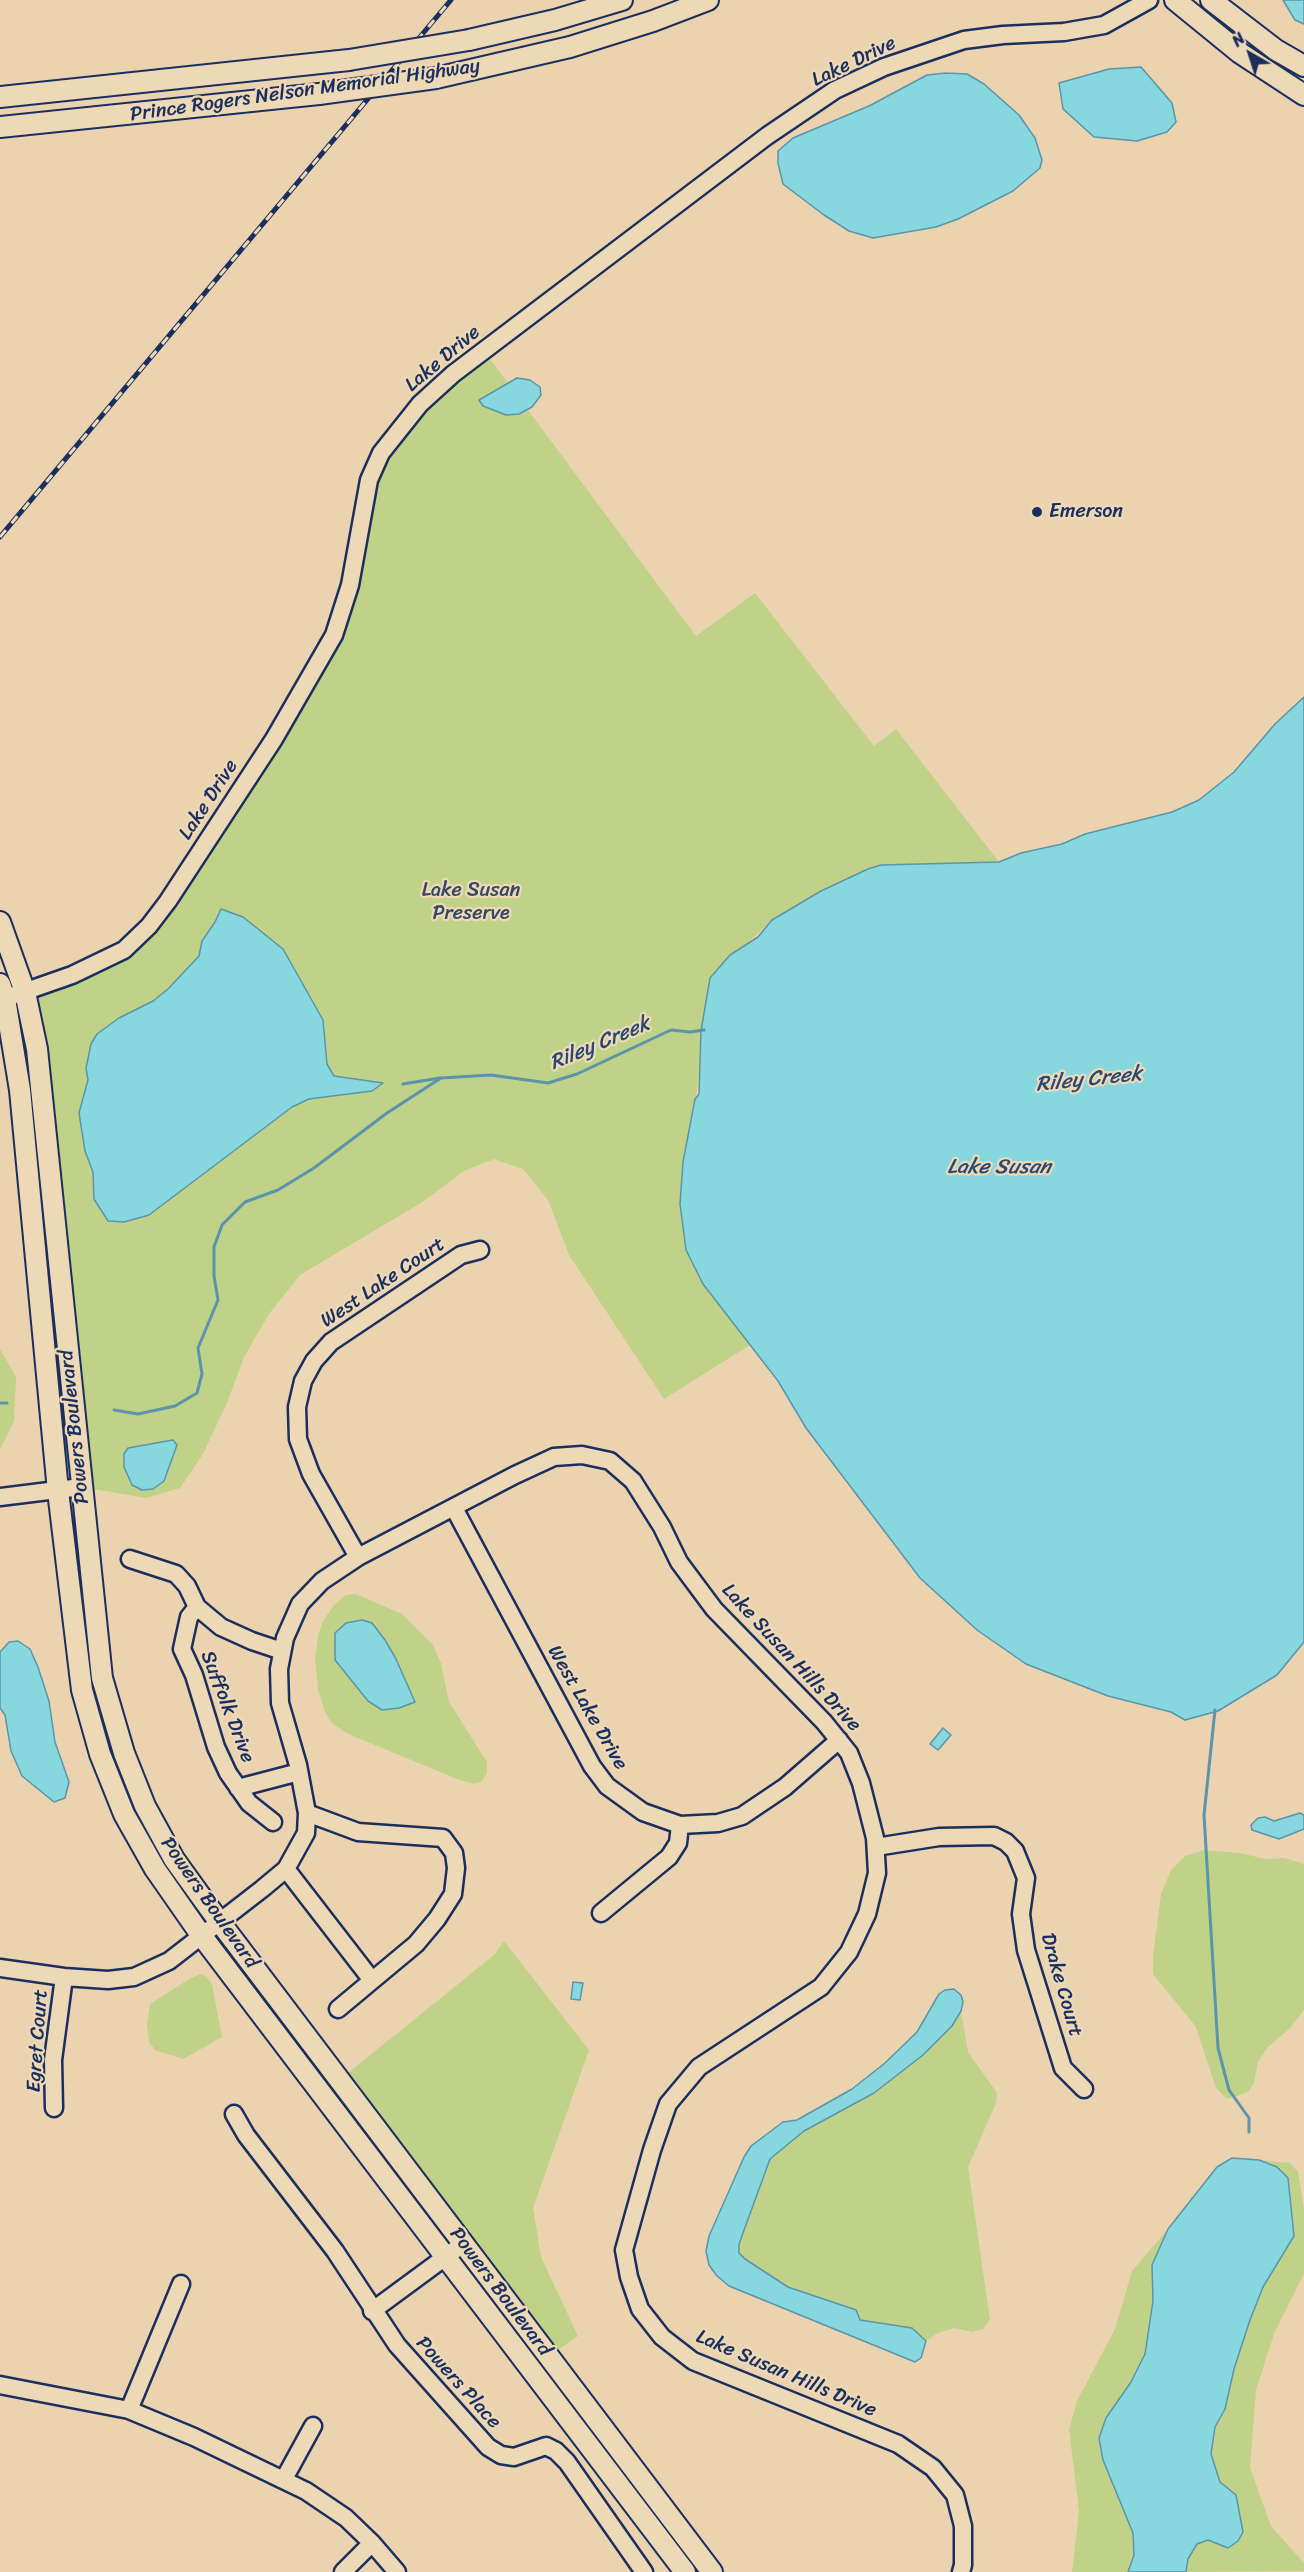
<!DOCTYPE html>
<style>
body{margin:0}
#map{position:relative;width:1304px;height:2572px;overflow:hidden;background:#ecd3b0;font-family:Sriracha,sans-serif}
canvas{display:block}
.north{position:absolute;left:1220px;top:24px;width:60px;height:60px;-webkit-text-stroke:4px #eed9b7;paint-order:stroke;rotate:321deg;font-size:16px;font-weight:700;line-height:24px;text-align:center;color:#1b2f5e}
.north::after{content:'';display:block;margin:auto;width:21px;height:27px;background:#1b2f5e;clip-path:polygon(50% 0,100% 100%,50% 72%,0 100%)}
</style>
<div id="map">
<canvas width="1304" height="2572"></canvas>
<div class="north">N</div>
</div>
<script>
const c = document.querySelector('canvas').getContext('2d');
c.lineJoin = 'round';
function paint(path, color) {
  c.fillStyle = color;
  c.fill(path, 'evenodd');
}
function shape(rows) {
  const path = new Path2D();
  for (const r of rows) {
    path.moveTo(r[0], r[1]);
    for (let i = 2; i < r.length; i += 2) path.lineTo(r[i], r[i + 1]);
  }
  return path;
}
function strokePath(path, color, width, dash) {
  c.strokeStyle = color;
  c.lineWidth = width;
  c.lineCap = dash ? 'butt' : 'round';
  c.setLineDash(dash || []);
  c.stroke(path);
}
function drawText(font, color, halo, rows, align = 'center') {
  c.font = font + ' Sriracha,sans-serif';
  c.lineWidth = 4.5;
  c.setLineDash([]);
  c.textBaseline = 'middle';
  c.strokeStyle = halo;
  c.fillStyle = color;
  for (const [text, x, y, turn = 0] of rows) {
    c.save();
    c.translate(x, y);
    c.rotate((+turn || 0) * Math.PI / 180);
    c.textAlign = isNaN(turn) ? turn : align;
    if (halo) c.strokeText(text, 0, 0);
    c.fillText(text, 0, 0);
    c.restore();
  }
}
paint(shape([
 [484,351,696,636,755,593,874,746,896,729,999,862,868,869,821,891,772,920,749,942,700,1066,694,1113,683,1162,680,1204,686,1250,703,1284,750,1345,664,1399,569,1255,548,1200,523,1169,494,1159,464,1171,424,1201,300,1275,269,1314,244,1357,227,1403,203,1454,180,1488,146,1498,81,1487,25,992,72,975,149,926,334,635,381,453],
 [0,1349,16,1377,14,1421,0,1450],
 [356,1594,402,1614,433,1645,441,1663,449,1702,487,1762,487,1773,482,1781,474,1784,457,1779,346,1733,331,1722,325,1712,318,1689,315,1659,318,1636,323,1621,334,1605,346,1595],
 [1204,1850,1239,1853,1266,1859,1284,1858,1304,1864,1304,2010,1291,2027,1267,2048,1258,2062,1254,2083,1248,2092,1227,2099,1216,2088,1196,2027,1153,1974,1153,1956,1161,1894,1171,1870,1185,1856],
 [504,1941,589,2050,533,2208,541,2257,578,2336,555,2352,348,2073,494,1955],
 [200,1974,206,1976,212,1984,222,2037,183,2059,155,2050,149,2042,147,2025,150,2004,191,1978],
 [961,2011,968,2052,997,2093,996,2103,968,2167,990,2320,983,2329,972,2332,954,2328,938,2333,926,2341,912,2328,860,2320,856,2310,788,2287,745,2259,739,2253,739,2244,770,2159,804,2131,874,2093,952,2026],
 [1259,2160,1290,2163,1298,2172,1304,2209,1304,2274,1274,2334,1256,2390,1250,2468,1271,2526,1304,2563,1304,2571,1186,2572,1188,2559,1197,2544,1208,2540,1220,2546,1236,2495,1220,2482,1211,2454,1215,2427,1225,2409,1234,2369,1250,2320,1263,2287,1277,2167],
 [1168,2229,1152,2265,1153,2301,1145,2354,1131,2382,1106,2418,1099,2438,1103,2460,1133,2533,1134,2555,1128,2572,1072,2572,1079,2511,1069,2429,1077,2401,1115,2329,1132,2271]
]), '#bfd288');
const water = shape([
 [1283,0,1304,0,1304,24,1295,20,1283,0],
 [1141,67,1172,103,1176,122,1167,132,1137,141,1094,137,1063,109,1059,83,1109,69,1141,67],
 [946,73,967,74,984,84,1019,115,1035,138,1042,160,1040,168,1013,191,958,219,936,227,873,238,849,231,824,215,783,184,778,163,778,151,793,138,869,106,927,75,946,73],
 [517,378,530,380,540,387,541,395,532,407,519,414,506,415,483,406,479,400,517,378],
 [1304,697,1304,1642,1277,1675,1218,1711,1185,1720,1171,1712,1108,1696,1026,1664,977,1630,920,1578,806,1428,778,1381,703,1284,686,1250,680,1204,683,1162,695,1099,699,1094,701,1031,710,978,730,955,758,937,772,920,821,891,868,869,881,865,999,862,1021,853,1062,844,1085,834,1172,812,1199,800,1234,772,1275,724,1304,697],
 [221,909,243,917,283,949,323,1020,327,1064,334,1076,383,1083,372,1091,309,1099,292,1107,149,1215,124,1222,108,1221,94,1199,93,1172,85,1151,79,1113,88,1080,86,1068,91,1044,97,1034,119,1018,153,1001,168,989,199,956,202,941,215,922,221,909],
 [173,1440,177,1445,164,1481,153,1489,142,1490,132,1485,124,1467,124,1454,128,1448,173,1440],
 [362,1620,372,1623,385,1640,396,1659,415,1702,399,1708,382,1710,368,1701,335,1660,335,1633,346,1623,362,1620],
 [18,1641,30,1649,38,1667,49,1701,55,1742,69,1782,65,1798,54,1802,22,1776,11,1751,5,1715,0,1708,0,1652,9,1642,18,1641],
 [943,1728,951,1735,938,1750,930,1744,943,1728],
 [1300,1813,1304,1815,1304,1829,1279,1839,1252,1830,1251,1825,1258,1818,1265,1817,1274,1821,1300,1813],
 [573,1982,583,1983,580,2000,571,1999,573,1982],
 [954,1989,961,1995,963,2002,961,2011,952,2026,923,2055,874,2093,804,2131,770,2159,739,2244,739,2253,745,2259,788,2287,856,2310,860,2320,912,2328,926,2341,921,2358,915,2362,729,2286,717,2276,709,2265,706,2251,709,2236,744,2157,751,2146,783,2122,797,2120,852,2089,885,2063,917,2032,939,1994,945,1990,954,1989],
 [1232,2158,1259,2160,1277,2167,1288,2178,1294,2236,1263,2287,1250,2320,1234,2369,1225,2409,1215,2427,1211,2454,1220,2482,1236,2495,1243,2532,1238,2541,1228,2548,1208,2540,1197,2544,1188,2559,1186,2572,1128,2572,1134,2555,1133,2533,1103,2460,1099,2438,1106,2418,1131,2382,1145,2354,1153,2301,1152,2265,1168,2229,1217,2167,1232,2158]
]);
paint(water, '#86d7de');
strokePath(water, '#5b94ab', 1.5);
strokePath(shape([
 [403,1084,440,1078],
 [0,1403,7,1403],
 [114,1410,138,1414,175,1406,197,1393,202,1374,198,1348,218,1300,214,1276,214,1247,222,1225,245,1202,278,1190,314,1168,387,1113,441,1078,491,1075,548,1083,577,1074,671,1030,690,1032,704,1030],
 [1215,1710,1204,1815,1218,2048,1229,2090,1249,2118,1249,2132]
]), '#5b94ab', 3);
const minor = shape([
 [15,995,72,975,124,950,149,926,168,901,274,739,334,635,350,585,369,480,381,453,420,404,453,374,767,136,835,90,884,67,964,40,1003,35,1064,32,1104,25,1149,0],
 [0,1497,81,1487],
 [454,1508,592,1766,607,1786,643,1812,680,1825,718,1823,742,1816,785,1787,839,1740],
 [358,1557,311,1474,298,1439,297,1407,303,1381,314,1361,331,1342,461,1255,480,1250],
 [130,1559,176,1574,187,1586,197,1607,221,1627,252,1641,282,1651],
 [197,1607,189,1617,182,1649,194,1675,216,1747,228,1773,249,1803,273,1822],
 [238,1788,299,1772],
 [307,1813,358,1832,443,1838,454,1853,456,1868,453,1894,437,1919,416,1944,338,2009],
 [876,1847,939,1837,994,1836,1006,1842,1015,1851,1026,1878,1021,1914,1026,1950,1063,2068,1084,2089],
 [286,1869,371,1979],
 [601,1913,669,1857,678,1843,680,1825],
 [0,1968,64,1977,108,1980,134,1977,169,1961,262,1889,286,1869,306,1833,307,1813,298,1765,280,1703,279,1669,285,1638,300,1604,322,1581,358,1557,515,1475,554,1457,582,1455,610,1461,633,1481,662,1527,679,1562,714,1609,824,1722,849,1753,861,1783,875,1838,877,1873,867,1914,849,1952,821,1987,699,2067,668,2104,652,2150,624,2250,629,2277,640,2309,662,2337,693,2361,898,2444,933,2468,955,2495,963,2526,963,2565,961,2572],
 [54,2108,53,2060,64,1977],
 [234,2114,246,2135,335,2251,397,2345,488,2447,501,2455,514,2457,546,2446,556,2451,567,2462,644,2572],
 [372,2311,463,2244],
 [0,2385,129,2410,194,2437,306,2491,346,2518,372,2543,397,2572],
 [129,2410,181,2284],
 [284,2479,313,2426],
 [343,2572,372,2543]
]);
const major = shape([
 [1175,0,1240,53,1304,95],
 [1211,0,1276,50,1304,66],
 [469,40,555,20,622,0],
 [436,78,570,47,653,21,708,0],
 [0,97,349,60],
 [0,127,319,94],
 [0,922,25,992,37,1049,102,1678,124,1753,145,1806,174,1859,210,1909,712,2572],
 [0,984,5,999,20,1090,58,1491,82,1690,100,1754,124,1814,155,1869,201,1935,685,2572]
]);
strokePath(minor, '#1b2f5e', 21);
strokePath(major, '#1b2f5e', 24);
strokePath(minor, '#eed9b7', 16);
strokePath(major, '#eed9b7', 20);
const rail = shape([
 [0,537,451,0]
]);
strokePath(rail, '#1b2f5e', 5);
strokePath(rail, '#eed9b7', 3, [9]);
const majorBridge = shape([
 [349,60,469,40],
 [319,94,436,78]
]);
strokePath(majorBridge, '#1b2f5e', 24, []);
strokePath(majorBridge, '#eed9b7', 20);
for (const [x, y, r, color] of [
 [1037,512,6,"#1b2f5e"]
]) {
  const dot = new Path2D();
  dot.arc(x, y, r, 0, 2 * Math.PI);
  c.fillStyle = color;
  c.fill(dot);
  strokePath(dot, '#eed9b7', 2);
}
drawText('20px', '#1b2f5e', '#eed9b7', [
 ["Lake Drive",854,62,-26],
 ["Prince Rogers Nelson Memorial Highway",305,91,-8],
 ["Lake Drive",443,359,-40],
 ["Lake Drive",209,800,-57],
 ["West Lake Court",383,1283,-34],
 ["Powers Boulevard",75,1427,-96],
 ["Lake Susan Hills Drive",791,1658,47],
 ["Suffolk Drive",227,1707,69],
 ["West Lake Drive",587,1708,60],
 ["Powers Boulevard",209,1903,55],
 ["Drake Court",1061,1985,74],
 ["Egret Court",38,2041,-86],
 ["Powers Boulevard",500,2292,53],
 ["Lake Susan Hills Drive",786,2374,23],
 ["Powers Place",458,2383,48]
]);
drawText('20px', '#1b2f5e', '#eed9b7', [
 ["Emerson",1049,512]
], 'left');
drawText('20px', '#344764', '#eed9b7', [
 ["Lake Susan",471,891],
 ["Preserve",471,914]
]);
drawText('italic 21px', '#2b4871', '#eed9b7', [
 ["Riley Creek",600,1044,-23],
 ["Riley Creek",1089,1080,-6],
 ["Lake Susan",999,1168]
]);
</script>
